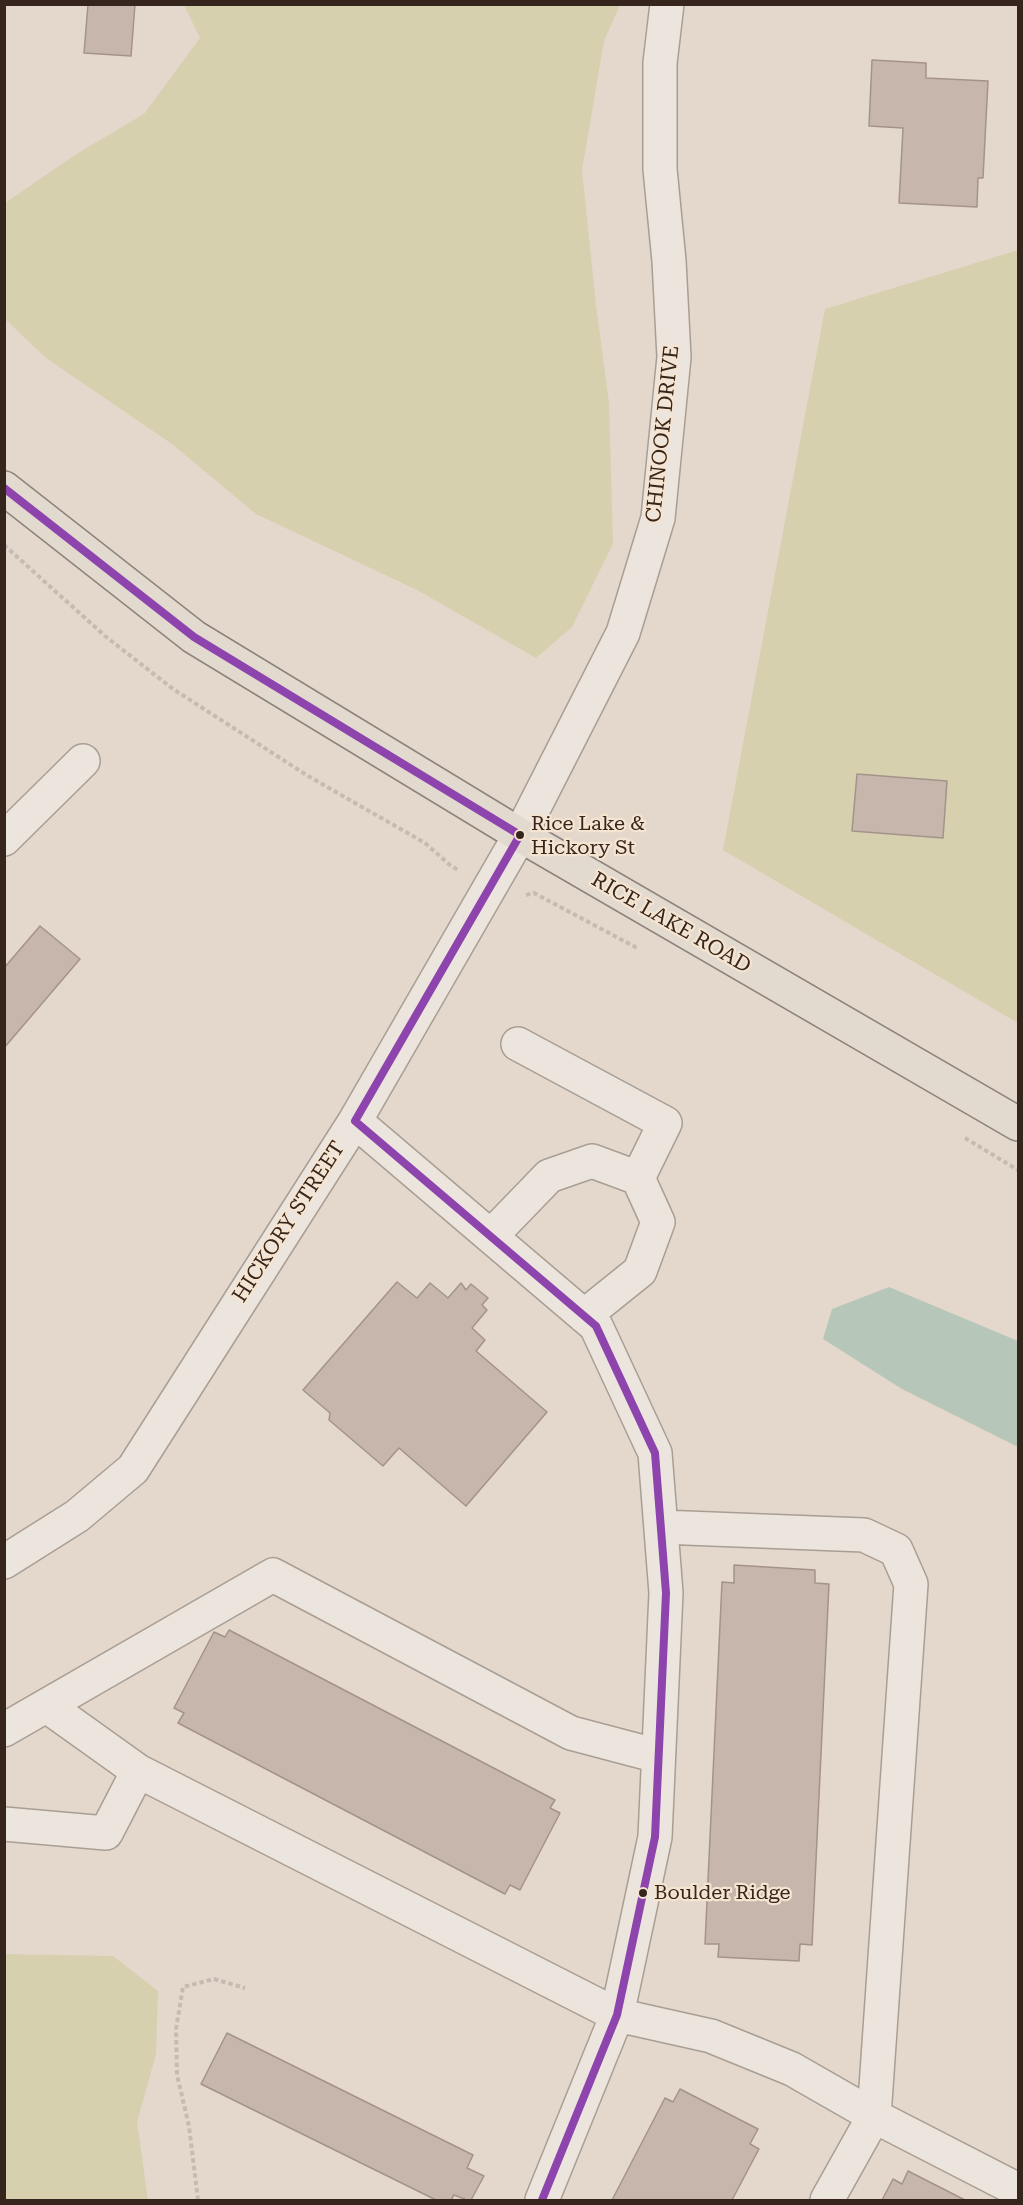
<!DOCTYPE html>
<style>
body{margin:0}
#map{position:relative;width:1023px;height:2205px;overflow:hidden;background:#e4d8cc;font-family:"Roboto Serif",serif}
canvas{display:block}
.frame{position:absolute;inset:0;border:6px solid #36251d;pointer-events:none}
</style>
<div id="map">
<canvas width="1023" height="2205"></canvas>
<div class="frame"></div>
</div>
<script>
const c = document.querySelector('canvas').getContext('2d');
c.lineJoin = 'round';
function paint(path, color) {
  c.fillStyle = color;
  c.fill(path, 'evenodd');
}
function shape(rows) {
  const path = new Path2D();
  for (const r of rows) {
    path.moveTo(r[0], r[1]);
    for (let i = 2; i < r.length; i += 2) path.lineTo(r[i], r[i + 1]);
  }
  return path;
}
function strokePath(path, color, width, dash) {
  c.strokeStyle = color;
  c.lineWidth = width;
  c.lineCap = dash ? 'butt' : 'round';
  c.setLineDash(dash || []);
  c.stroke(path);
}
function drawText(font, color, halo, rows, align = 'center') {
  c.font = font + ' "Roboto Serif",serif';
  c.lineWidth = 4.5;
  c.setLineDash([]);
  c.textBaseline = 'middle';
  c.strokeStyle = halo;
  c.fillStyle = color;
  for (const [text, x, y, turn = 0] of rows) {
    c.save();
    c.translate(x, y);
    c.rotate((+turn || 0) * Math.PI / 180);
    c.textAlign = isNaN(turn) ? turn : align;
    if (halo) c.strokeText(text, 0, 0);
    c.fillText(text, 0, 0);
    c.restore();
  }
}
paint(shape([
 [184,5,620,5,604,41,582,170,596,305,609,403,613,544,572,627,536,658,417,590,256,514,172,444,46,358,5,319,5,203,78,153,144,114,200,38],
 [1018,250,1018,1023,723,850,825,309],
 [5,1954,113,1956,158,1991,156,2054,137,2122,148,2200,5,2200]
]), '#d6d0ae');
paint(shape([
 [889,1287,1018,1341,1018,1447,902,1389,823,1339,832,1309]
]), '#b6c7ba');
const building = shape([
 [88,4,135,4,131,56,84,53,88,4],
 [872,60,926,63,926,78,988,81,983,178,978,178,977,207,899,203,903,128,869,126,872,60],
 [857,774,947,781,943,838,852,831,857,774],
 [40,926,80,959,4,1048,4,968,40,926],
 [397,1282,417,1298,430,1283,448,1298,461,1283,466,1290,471,1284,488,1298,482,1305,487,1310,472,1328,485,1340,476,1351,547,1412,466,1506,399,1448,383,1466,329,1420,330,1413,303,1390,397,1282],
 [734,1565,815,1570,815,1583,829,1584,812,1945,800,1944,799,1961,718,1957,719,1944,705,1944,722,1582,734,1583,734,1565],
 [229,1630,555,1800,550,1808,560,1813,520,1890,510,1885,505,1894,178,1723,184,1713,174,1708,214,1632,225,1637,229,1630],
 [227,2033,473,2155,467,2168,484,2176,471,2200,467,2200,454,2195,451,2200,436,2200,201,2084,227,2033],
 [680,2089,758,2129,750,2144,759,2149,732,2200,612,2200,665,2098,673,2102,680,2089],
 [908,2171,965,2200,882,2200,893,2179,902,2184,908,2171]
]);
paint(building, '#c7b6ac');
strokePath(building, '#a4938b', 1.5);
const minor = shape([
 [4,839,83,761],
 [518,1044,665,1123,638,1178],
 [355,1121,596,1326,655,1453,666,1593,655,1837,617,2015,542,2200],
 [491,1236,549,1176,592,1161,638,1178,658,1222,640,1271,584,1316],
 [4,1562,77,1516,133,1469,355,1121,520,835,623,633,658,518,674,357,669,261,660,169,660,63,667,4],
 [4,1730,273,1575,571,1733,658,1756],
 [138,1771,617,2015,711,2036,792,2069,874,2116,911,1584,896,1550,864,1535,661,1527],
 [4,1824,106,1833,138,1771,47,1706],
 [827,2200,874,2116,1018,2190]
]);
const major = shape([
 [4,488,194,637,520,835,1018,1124]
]);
strokePath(minor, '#a99e94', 36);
strokePath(major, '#8e837c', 36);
strokePath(shape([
 [4,545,105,636,173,689,308,776,425,843,451,866,458,870],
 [526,895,534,893,639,949],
 [965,1138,1018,1170],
 [198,2200,189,2126,177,2075,176,2029,183,1987,214,1979,245,1988]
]), '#c4bbb3', 4, [4.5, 3]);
strokePath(minor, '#ece5dd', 33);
strokePath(major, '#e3dacf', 33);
strokePath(shape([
 [4,488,194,637,520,835,355,1121,596,1326,655,1453,666,1593,655,1837,617,2015,542,2200]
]), '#8e44ad', 8);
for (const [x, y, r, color] of [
 [520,835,5,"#36251d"],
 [643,1893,5,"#36251d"]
]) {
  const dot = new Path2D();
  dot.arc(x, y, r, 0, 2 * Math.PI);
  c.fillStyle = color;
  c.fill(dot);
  strokePath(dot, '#f5e4d0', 2);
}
drawText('20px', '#36251d', '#f5e4d0', [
 ["Rice Lake &",531,824],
 ["Hickory St",531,848],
 ["Boulder Ridge",654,1893]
], 'left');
drawText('21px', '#36251d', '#f5e4d0', [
 ["CHINOOK DRIVE",663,434,-84],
 ["RICE LAKE ROAD",671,923,30],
 ["HICKORY STREET",289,1222,-57]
]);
</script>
